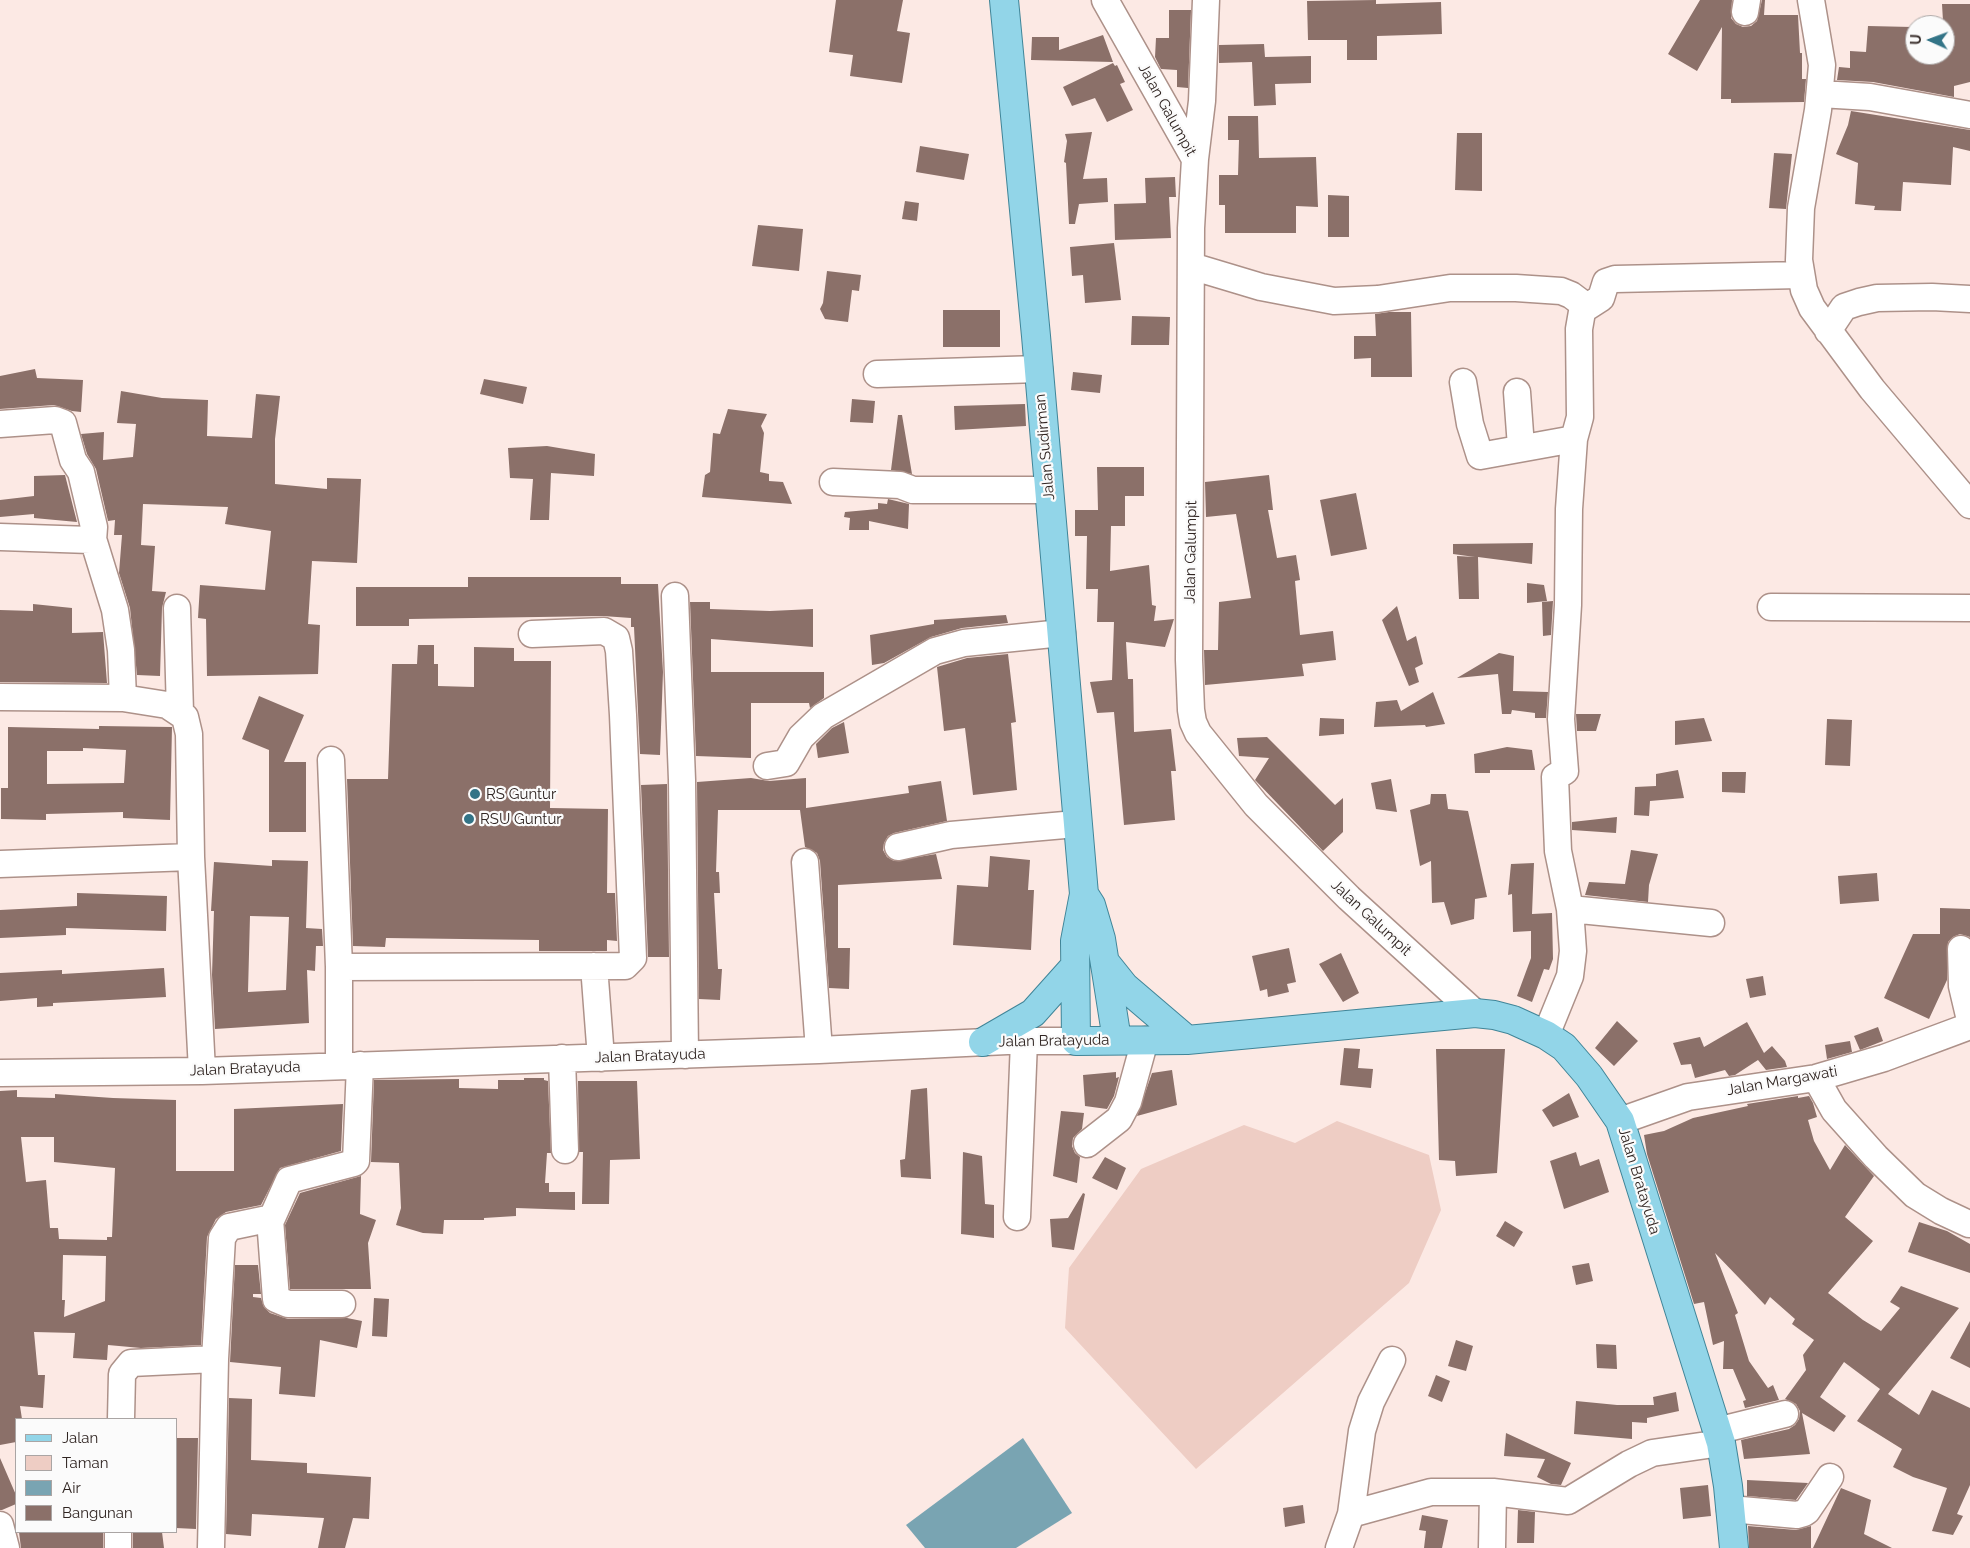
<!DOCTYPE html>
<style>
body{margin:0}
#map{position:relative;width:1970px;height:1548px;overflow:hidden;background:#fce9e4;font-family:Raleway,sans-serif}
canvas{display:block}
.legend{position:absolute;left:15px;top:1418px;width:162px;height:115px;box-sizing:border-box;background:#fbfbfb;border:1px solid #aaa5a4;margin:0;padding:6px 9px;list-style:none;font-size:15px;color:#302522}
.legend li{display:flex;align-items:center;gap:10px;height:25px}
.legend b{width:25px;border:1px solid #aaa5a4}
.north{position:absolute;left:1905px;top:15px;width:50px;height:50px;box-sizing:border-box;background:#fbfbfb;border:1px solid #aaa5a4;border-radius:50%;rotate:272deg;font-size:14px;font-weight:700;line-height:20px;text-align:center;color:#302522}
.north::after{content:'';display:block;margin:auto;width:18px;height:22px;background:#337487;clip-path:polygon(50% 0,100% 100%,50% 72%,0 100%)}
</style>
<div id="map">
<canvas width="1970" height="1548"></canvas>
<ul class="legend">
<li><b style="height:6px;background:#92d5e8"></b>Jalan</li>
<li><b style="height:14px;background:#eecdc4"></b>Taman</li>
<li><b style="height:14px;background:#79a4b2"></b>Air</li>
<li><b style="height:14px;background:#8b7069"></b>Bangunan</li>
</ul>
<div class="north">U</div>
</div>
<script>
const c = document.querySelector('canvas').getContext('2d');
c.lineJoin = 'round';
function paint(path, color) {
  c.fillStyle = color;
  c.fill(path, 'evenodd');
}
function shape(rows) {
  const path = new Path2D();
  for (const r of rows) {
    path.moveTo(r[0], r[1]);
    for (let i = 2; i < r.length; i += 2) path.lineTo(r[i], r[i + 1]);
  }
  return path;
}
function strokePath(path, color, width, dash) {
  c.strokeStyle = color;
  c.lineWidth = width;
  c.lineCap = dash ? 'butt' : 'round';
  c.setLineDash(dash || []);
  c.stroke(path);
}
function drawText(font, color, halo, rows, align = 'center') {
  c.font = font + ' Raleway,sans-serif';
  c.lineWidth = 4.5;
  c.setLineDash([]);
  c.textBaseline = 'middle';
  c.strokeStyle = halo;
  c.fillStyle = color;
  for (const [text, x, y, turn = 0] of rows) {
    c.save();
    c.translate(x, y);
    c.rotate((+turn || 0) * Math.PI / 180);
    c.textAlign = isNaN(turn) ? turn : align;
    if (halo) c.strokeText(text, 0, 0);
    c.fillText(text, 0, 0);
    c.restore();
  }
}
paint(shape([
 [1337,1121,1429,1155,1441,1210,1409,1283,1196,1469,1065,1328,1069,1268,1141,1169,1244,1125,1295,1143]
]), '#eecdc4');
paint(shape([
 [1023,1438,1072,1513,1016,1548,925,1548,906,1525]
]), '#79a4b2');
paint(shape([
 [836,0,903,0,897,31,910,33,902,83,850,76,853,55,829,52],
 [1376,0,1376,4,1441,2,1442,34,1377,36,1377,60,1347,60,1347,40,1308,40,1307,1],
 [1700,0,1732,0,1731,18,1736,24,1743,27,1751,26,1757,21,1762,0,1765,0,1764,15,1798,15,1800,53,1802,53,1802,79,1806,79,1804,102,1731,103,1731,99,1721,99,1722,27,1697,71,1668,54],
 [1942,4,1970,4,1970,82,1954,86,1954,97,1873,82,1837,80,1839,67,1850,68,1850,51,1866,52,1868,26,1912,27,1912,45,1915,46,1915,55,1945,55],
 [1169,10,1191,10,1188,88,1177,87,1177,70,1161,69,1155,57,1156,38,1169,38],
 [1103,35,1113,62,1031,60,1032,37,1059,37,1059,50],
 [1264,44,1265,57,1311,56,1311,83,1275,84,1276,105,1254,106,1252,62,1219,63,1219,45],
 [1113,63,1115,66,1117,65,1125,82,1120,84,1133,110,1107,122,1095,98,1072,106,1063,87],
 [1851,111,1970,130,1970,151,1953,147,1951,185,1903,182,1901,211,1874,210,1875,206,1855,204,1858,163,1836,154,1848,125],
 [1228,116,1258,116,1259,158,1316,157,1318,207,1296,206,1296,233,1225,233,1225,205,1219,205,1219,175,1238,175,1239,140,1228,140],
 [1092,132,1083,179,1107,178,1108,202,1079,204,1075,224,1069,224,1066,163,1064,162,1067,141,1065,134],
 [1457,133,1482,133,1482,191,1455,190],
 [920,146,969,154,964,180,916,172],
 [1774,153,1792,154,1786,209,1769,208],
 [1175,177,1176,197,1169,197,1171,238,1115,240,1114,204,1146,203,1145,178],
 [1328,195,1349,196,1349,237,1328,237],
 [905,201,919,203,917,221,902,219],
 [758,225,803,229,799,271,752,266],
 [1114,243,1121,300,1085,303,1083,275,1072,276,1070,247],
 [827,271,861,275,859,291,852,290,848,322,825,319,820,309,823,303],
 [943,310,1000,310,1000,347,943,347],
 [1389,312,1411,312,1412,377,1371,377,1371,358,1354,359,1354,336,1376,336,1375,314],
 [1132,316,1170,317,1169,345,1131,345],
 [35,369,37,378,83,380,81,412,72,411,54,405,0,409,0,376],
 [1073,372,1102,375,1100,393,1071,390],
 [484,379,527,387,523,404,480,394],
 [121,391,162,398,208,400,207,436,252,438,256,394,280,396,275,439,275,484,327,489,327,478,361,479,357,563,312,561,308,624,320,625,318,674,207,676,206,619,198,618,200,585,265,590,271,531,225,524,228,507,143,504,141,545,155,546,152,591,166,592,162,608,160,676,137,675,130,608,119,573,122,535,114,535,115,520,108,521,96,469,87,454,81,434,104,432,103,460,133,457,136,424,117,423],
 [852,399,875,401,873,423,850,422],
 [1025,404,1026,426,955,430,954,406],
 [728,409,767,414,761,426,764,433,760,472,769,474,769,481,783,482,792,504,702,497,705,475,710,472,713,433,720,434],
 [898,415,902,415,912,474,891,470],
 [547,446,595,454,594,476,551,473,549,520,530,520,533,479,510,478,508,448],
 [1097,467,1144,467,1144,496,1125,496,1125,526,1111,526,1110,571,1149,565,1152,605,1156,606,1154,621,1174,619,1165,647,1126,642,1128,679,1133,679,1134,732,1171,729,1176,771,1171,771,1175,820,1124,825,1114,712,1097,713,1090,682,1112,680,1114,622,1097,622,1098,589,1086,589,1087,536,1075,536,1075,510,1098,510],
 [65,475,77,522,34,518,34,514,0,517,0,500,34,496,34,476],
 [1269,475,1273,510,1268,510,1277,558,1296,555,1300,580,1295,581,1300,635,1333,631,1336,660,1302,664,1304,676,1205,685,1204,650,1218,650,1219,602,1251,598,1236,514,1206,517,1205,482],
 [1356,493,1367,549,1331,556,1320,500],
 [888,499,909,504,908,529,869,521,869,530,849,530,850,518,844,517,845,512,878,509,878,503,887,504],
 [1533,543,1532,564,1478,557,1479,599,1459,599,1457,556,1475,557,1453,554,1453,544],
 [468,577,621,577,621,584,658,584,663,672,660,755,640,754,634,627,631,627,631,618,603,616,409,619,409,626,356,626,356,587,468,587],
 [1527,583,1544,585,1547,601,1527,603],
 [1553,601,1551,635,1543,636,1542,602],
 [690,602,710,602,710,609,770,611,813,609,813,647,711,639,711,672,824,672,824,698,810,708,809,703,751,703,751,758,696,756],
 [33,604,72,608,72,633,103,632,107,683,0,682,0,610,33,611],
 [1397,606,1407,641,1416,636,1423,664,1415,668,1419,682,1409,686,1382,620],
 [1006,615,1008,623,962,628,931,637,884,663,872,665,870,635,934,624,934,620],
 [418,645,434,645,434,664,438,664,438,686,474,687,474,647,514,648,514,661,551,661,550,808,608,809,607,893,615,893,617,941,607,940,607,951,539,951,539,940,386,938,385,947,353,946,347,779,388,779,392,664,417,664],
 [1499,653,1514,656,1513,691,1548,692,1546,718,1535,718,1535,713,1512,710,1511,714,1502,714,1498,674,1457,678],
 [1008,654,1016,722,1011,723,1017,790,973,795,965,728,944,731,937,667,967,658],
 [1433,692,1445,724,1426,727,1425,725,1374,727,1376,702,1397,700,1401,711],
 [259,696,304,715,284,762,306,762,306,832,269,832,269,750,242,739],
 [1576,714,1601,714,1596,731,1577,731],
 [1320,718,1344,719,1344,734,1319,736],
 [1704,718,1712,741,1675,745,1675,721],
 [1827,719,1852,720,1850,766,1825,765],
 [844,722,849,753,818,758,816,744,832,728],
 [99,726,172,727,170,820,123,818,123,812,46,814,46,820,1,819,1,788,8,788,8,727,99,729],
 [83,748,126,750,124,783,47,784,47,751,83,751],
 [1267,737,1335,805,1343,798,1343,832,1323,851,1255,780,1269,758,1239,756,1237,738],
 [1507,747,1532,750,1535,770,1490,770,1490,773,1475,773,1474,754],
 [1678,770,1684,798,1650,801,1649,816,1634,815,1635,787,1656,786,1656,774],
 [1722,772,1746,772,1745,793,1722,792],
 [751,778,769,781,806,778,806,808,909,793,908,786,941,781,947,821,894,833,888,836,884,843,883,850,887,857,894,861,936,854,942,879,838,885,838,948,850,948,849,989,829,988,820,861,817,853,805,847,800,810,718,810,716,872,719,872,720,893,714,893,718,969,722,969,720,1000,699,999,697,782],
 [1391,779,1397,812,1376,809,1371,783],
 [667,784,669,957,648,957,641,785],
 [1431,794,1446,794,1448,809,1468,811,1487,897,1475,899,1474,919,1451,925,1444,902,1432,903,1431,861,1420,866,1410,810,1430,804],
 [1617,817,1616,833,1572,830,1572,822],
 [1631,850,1658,854,1649,885,1648,902,1585,895,1589,882,1625,884],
 [990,856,1030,860,1028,890,1034,890,1031,950,953,945,957,885,988,887],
 [272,860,308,861,306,928,322,929,323,946,316,946,315,971,307,970,309,1023,215,1029,212,975,214,911,211,911,214,862,272,866],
 [250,916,289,917,286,990,248,992],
 [1534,863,1532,914,1552,913,1553,959,1549,970,1544,969,1532,1002,1517,996,1531,958,1531,931,1513,932,1512,894,1508,895,1511,864],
 [1877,873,1879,901,1840,904,1838,876],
 [77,893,167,896,166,931,66,928,66,935,0,938,0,910,77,906],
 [1940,908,1970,909,1970,937,1960,934,1953,937,1948,942,1947,980,1929,1019,1884,998,1913,934,1940,934],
 [1289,948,1296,982,1287,984,1289,992,1268,997,1267,989,1260,991,1252,956],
 [1341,953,1359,993,1343,1002,1319,964],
 [164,968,166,997,53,1003,53,1006,37,1007,37,998,0,1001,0,973,62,970,62,974],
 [1763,976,1766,995,1750,998,1746,979],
 [1617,1021,1638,1041,1614,1066,1595,1048],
 [1747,1022,1764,1053,1772,1046,1785,1061,1787,1067,1766,1070,1758,1060,1735,1075,1729,1076,1725,1070,1695,1078,1691,1064,1681,1065,1673,1043,1700,1037,1704,1047],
 [1878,1027,1883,1041,1860,1050,1854,1036],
 [1850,1041,1852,1052,1827,1059,1825,1045],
 [1344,1048,1360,1049,1358,1068,1373,1069,1371,1088,1340,1085],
 [1436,1049,1505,1049,1497,1173,1456,1176,1455,1161,1439,1160],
 [1172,1070,1177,1105,1137,1116,1152,1073],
 [1116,1072,1116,1078,1119,1077,1114,1096,1107,1109,1085,1106,1083,1075],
 [524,1078,544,1078,544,1080,548,1081,551,1153,547,1153,545,1183,549,1183,549,1192,575,1192,575,1210,516,1208,516,1216,484,1218,484,1220,444,1220,443,1234,423,1233,396,1225,401,1208,399,1163,371,1162,374,1080,459,1079,459,1088,498,1089,498,1080,524,1080],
 [578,1081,637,1081,640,1159,610,1160,609,1204,582,1204,583,1152,579,1152],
 [927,1088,931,1179,901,1177,900,1160,905,1159,911,1090],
 [17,1090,17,1097,55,1098,55,1094,113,1098,176,1100,176,1171,234,1171,234,1109,343,1104,341,1151,280,1168,261,1205,226,1212,216,1219,207,1237,201,1345,141,1348,108,1345,107,1360,73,1358,75,1333,34,1332,38,1375,45,1375,43,1408,20,1406,22,1419,16,1419,16,1442,0,1445,0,1091],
 [21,1137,54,1137,54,1162,115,1168,112,1237,107,1237,107,1240,59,1239,58,1228,50,1228,46,1180,26,1182],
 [63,1255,106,1256,105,1301,64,1317,65,1300,62,1300],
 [1569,1093,1579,1117,1553,1127,1542,1110],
 [1798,1096,1798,1098,1809,1096,1813,1103,1817,1117,1808,1120,1814,1141,1830,1170,1845,1145,1874,1176,1845,1217,1873,1241,1828,1293,1863,1320,1881,1331,1900,1308,1890,1302,1901,1286,1959,1308,1888,1394,1919,1415,1932,1390,1970,1408,1970,1485,1957,1514,1963,1516,1953,1535,1932,1531,1947,1488,1913,1477,1893,1467,1902,1449,1857,1421,1880,1389,1844,1362,1820,1397,1846,1416,1834,1432,1802,1413,1810,1454,1744,1459,1741,1440,1789,1429,1795,1425,1799,1419,1800,1411,1796,1404,1785,1399,1806,1370,1803,1355,1814,1340,1792,1324,1795,1319,1770,1297,1765,1305,1715,1253,1738,1313,1735,1315,1749,1361,1768,1388,1773,1385,1779,1400,1745,1408,1743,1401,1746,1400,1733,1369,1723,1369,1724,1341,1713,1345,1704,1302,1694,1304,1647,1154,1644,1135,1664,1131,1693,1118,1748,1106,1747,1104],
 [1061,1111,1084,1113,1082,1129,1073,1138,1072,1146,1075,1153,1080,1157,1077,1183,1053,1176],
 [963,1152,982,1156,985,1204,994,1205,994,1238,961,1234],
 [1576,1152,1580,1166,1599,1159,1609,1192,1564,1209,1550,1161],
 [1105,1157,1126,1168,1117,1190,1092,1178],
 [361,1176,360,1214,376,1220,368,1243,371,1289,290,1289,285,1225,300,1193],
 [1083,1193,1085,1194,1074,1250,1052,1247,1050,1219,1068,1218],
 [1505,1221,1523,1232,1514,1247,1496,1236],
 [1919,1222,1947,1231,1970,1244,1970,1273,1908,1252],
 [1589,1263,1593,1281,1576,1285,1572,1266],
 [235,1265,258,1265,261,1294,253,1294,253,1297,261,1298,264,1307,270,1313,288,1319,347,1318,362,1321,357,1348,320,1340,315,1397,279,1394,281,1367,230,1362],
 [374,1298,389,1299,387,1337,372,1336],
 [1970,1321,1970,1368,1950,1358],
 [1456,1340,1473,1346,1466,1371,1448,1366],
 [1596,1344,1616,1345,1617,1369,1597,1368],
 [1436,1375,1450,1381,1442,1402,1428,1396],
 [1676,1392,1679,1411,1647,1418,1647,1423,1632,1422,1632,1439,1574,1434,1576,1401,1617,1405,1654,1405,1653,1397],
 [229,1398,252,1399,251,1460,307,1463,307,1473,371,1477,369,1519,353,1518,345,1548,318,1548,324,1518,252,1514,251,1536,226,1534],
 [1506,1433,1571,1463,1561,1485,1551,1484,1537,1477,1545,1459,1504,1456],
 [176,1438,198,1438,196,1529,176,1528],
 [0,1458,16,1495,16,1504,2,1510,0,1510],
 [1747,1480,1808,1483,1796,1500,1747,1496],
 [1708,1485,1711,1516,1683,1519,1680,1488],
 [1841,1488,1871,1500,1864,1534,1892,1548,1813,1548],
 [1303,1505,1305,1523,1285,1527,1283,1508],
 [1518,1510,1535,1512,1534,1543,1517,1543],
 [1422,1515,1448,1520,1442,1548,1424,1548,1426,1531,1419,1530],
 [1748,1526,1796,1530,1811,1526,1811,1548,1749,1548],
 [19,1532,103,1532,103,1548,21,1548],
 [133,1532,162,1532,164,1548,133,1548]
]), '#8b7069');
const minor = shape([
 [1105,0,1195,159,1191,228,1189,660,1191,710,1193,722,1198,733,1256,805,1349,898,1475,1013],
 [1811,0,1822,65,1818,110,1801,208,1799,260,1804,290,1812,308,1872,389,1970,505],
 [1745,12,1747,0],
 [1820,94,1870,97,1970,115],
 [1195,159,1202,101,1206,0],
 [1191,266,1261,287,1334,301,1378,299,1450,288,1516,288,1561,291,1571,295,1587,307,1601,298,1606,282,1615,279,1800,275],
 [1828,331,1844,307,1859,302,1877,298,1932,297,1970,299],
 [877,374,1039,369],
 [1463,382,1470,424,1480,456,1574,439],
 [1517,392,1521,447],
 [0,424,55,420,63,423,73,460,81,472,94,527,93,541],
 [833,482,900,485,913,490,1049,490],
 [0,537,90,540,94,542,115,610,121,650,123,698],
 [675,596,682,780,685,1055],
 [1771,607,1970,608],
 [177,608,180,712],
 [0,697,123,698,167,705,185,717,189,734,191,857,202,1071],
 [331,760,339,967,339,1066],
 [767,766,786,763,801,737,823,716,935,651,964,643,1062,633],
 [898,847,951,835,1076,824],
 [805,862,819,1050],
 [0,864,191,857],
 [1570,909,1558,851,1555,777,1565,771,1561,719,1568,605,1569,509,1574,439,1580,417,1579,329,1583,306],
 [1961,949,1962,986,1970,1020],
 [594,966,601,1058],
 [339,967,625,966,633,958,623,715,619,651,616,638,604,631,532,634],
 [1546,1035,1570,976,1573,951,1570,909,1711,923],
 [562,1058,565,1150],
 [0,1073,202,1071,819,1050,1007,1041,1076,1041],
 [1816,1078,1834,1110,1876,1157,1915,1195,1941,1211,1969,1224],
 [1620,1121,1688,1097,1816,1078,1884,1058,1970,1026],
 [1087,1144,1119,1119,1128,1102,1145,1040],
 [1017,1217,1024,1041],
 [270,1219,276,1299,288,1304,342,1304],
 [1392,1360,1371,1402,1362,1431,1351,1514,1431,1492,1493,1492,1568,1501,1629,1464,1652,1453,1721,1443],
 [121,1419,122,1374,131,1363,215,1359],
 [1716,1431,1785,1414],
 [1730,1509,1797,1515,1804,1513,1807,1511,1830,1477],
 [0,1525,6,1548],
 [118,1548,118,1532],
 [211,1548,215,1359,222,1238,229,1227,272,1218,289,1180,354,1163,356,1161,360,1065],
 [1339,1548,1351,1514],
 [1492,1548,1493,1492]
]);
const major = shape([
 [1004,0,1036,336,1084,894,1075,941,1076,1041,1187,1040,1475,1013,1494,1015,1513,1020,1546,1035,1564,1047,1589,1076,1620,1121,1721,1443,1728,1486,1734,1548],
 [1084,894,1091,905,1101,939,1117,1040],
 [1105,962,1125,987,1187,1040],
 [983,1042,1033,1013,1075,966]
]);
strokePath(minor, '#ad9189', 29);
strokePath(major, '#408598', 30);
strokePath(minor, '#fff', 26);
strokePath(major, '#92d5e8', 28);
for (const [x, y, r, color] of [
 [475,794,6,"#337487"],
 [469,819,6,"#337487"]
]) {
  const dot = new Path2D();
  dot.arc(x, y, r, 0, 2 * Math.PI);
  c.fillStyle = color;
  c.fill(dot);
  strokePath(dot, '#fbfbfb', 2);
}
drawText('15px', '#302522', '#fbfbfb', [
 ["Jalan Galumpit",1167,110,61],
 ["Jalan Sudirman",1045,447,-95],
 ["Jalan Galumpit",1191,552,-89],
 ["Jalan Galumpit",1371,918,43],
 ["Jalan Bratayuda",1054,1041,-1],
 ["Jalan Bratayuda",650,1056,-2],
 ["Jalan Bratayuda",245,1069,-2],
 ["Jalan Margawati",1782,1081,-10],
 ["Jalan Bratayuda",1639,1181,73]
]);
drawText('15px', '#302522', '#fbfbfb', [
 ["RS Guntur",486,794],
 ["RSU Guntur",480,819]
], 'left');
</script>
